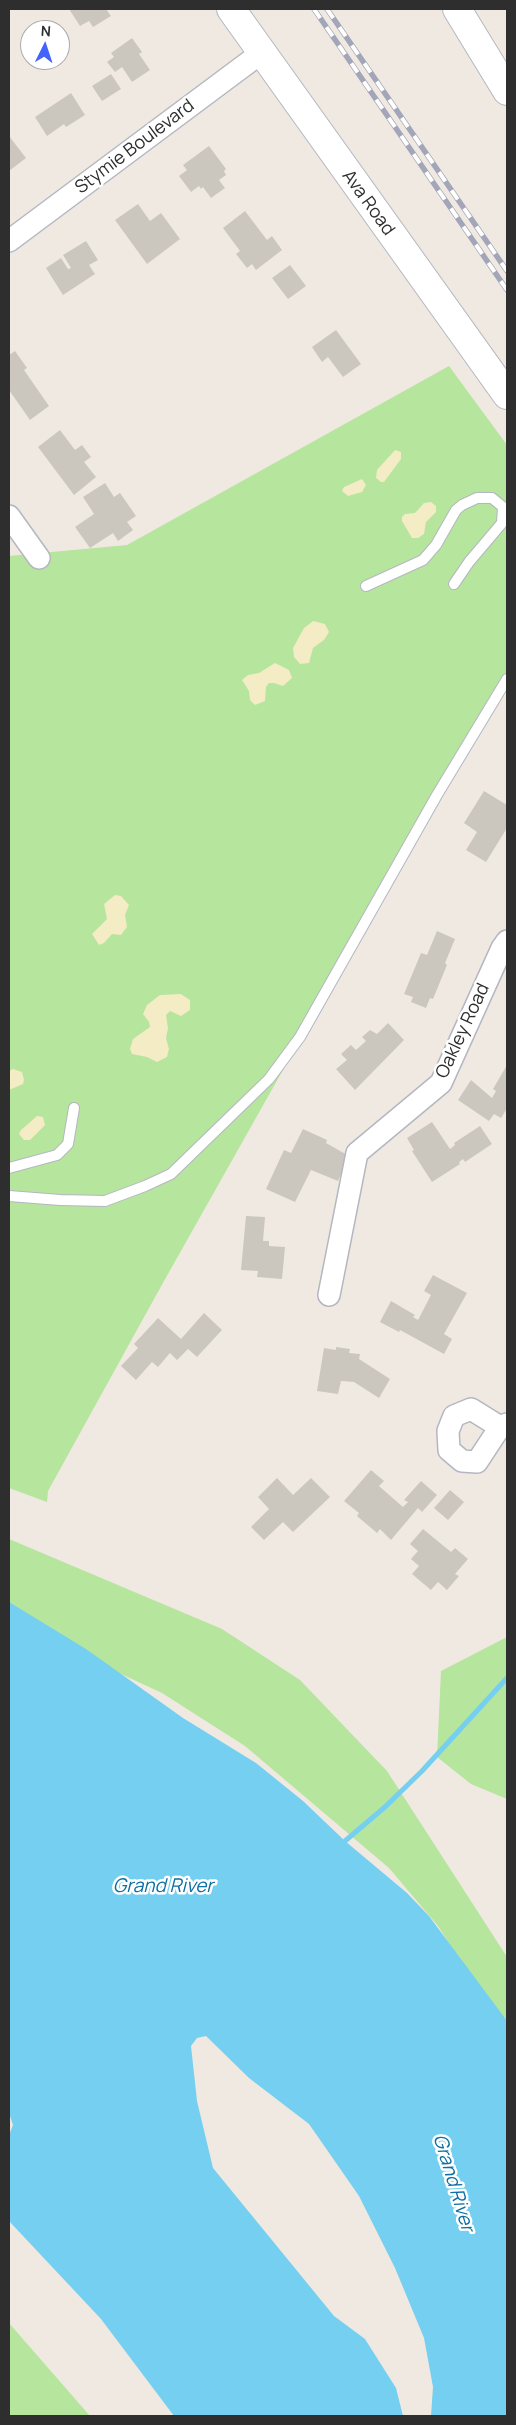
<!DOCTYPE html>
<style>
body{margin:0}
#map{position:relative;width:516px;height:2425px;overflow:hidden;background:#efe9e1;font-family:Manrope,sans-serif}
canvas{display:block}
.frame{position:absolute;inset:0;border:10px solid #2e2e2e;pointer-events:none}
.north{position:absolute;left:20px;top:20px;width:50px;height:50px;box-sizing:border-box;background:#fff;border:1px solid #ababab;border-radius:50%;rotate:4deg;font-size:14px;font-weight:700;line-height:20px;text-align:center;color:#2e2e2e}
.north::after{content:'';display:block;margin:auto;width:18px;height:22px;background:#4264fb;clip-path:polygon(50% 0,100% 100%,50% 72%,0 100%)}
</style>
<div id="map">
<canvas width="516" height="2425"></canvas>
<div class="frame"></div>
<div class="north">N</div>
</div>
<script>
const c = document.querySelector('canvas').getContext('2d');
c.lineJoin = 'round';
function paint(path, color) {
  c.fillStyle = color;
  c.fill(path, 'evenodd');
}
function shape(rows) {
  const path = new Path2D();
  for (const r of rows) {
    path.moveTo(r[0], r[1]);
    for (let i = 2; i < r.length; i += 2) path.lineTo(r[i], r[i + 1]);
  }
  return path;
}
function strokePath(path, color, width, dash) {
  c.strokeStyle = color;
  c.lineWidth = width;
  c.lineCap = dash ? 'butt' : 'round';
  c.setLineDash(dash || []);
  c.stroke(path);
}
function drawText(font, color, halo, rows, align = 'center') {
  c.font = font + ' Manrope,sans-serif';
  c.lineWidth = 5;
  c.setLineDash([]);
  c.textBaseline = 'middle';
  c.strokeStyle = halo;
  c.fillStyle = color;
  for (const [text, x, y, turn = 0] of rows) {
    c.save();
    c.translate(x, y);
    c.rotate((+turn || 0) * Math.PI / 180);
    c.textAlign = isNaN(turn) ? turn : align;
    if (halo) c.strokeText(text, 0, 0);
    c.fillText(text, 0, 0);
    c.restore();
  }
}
paint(shape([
 [449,366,507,445,507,677,438,795,164,1281,48,1491,47,1502,9,1488,9,556,127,545],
 [9,1539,222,1629,300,1680,387,1771,507,1957,507,2034,438,1926,389,1868,245,1746,162,1693,9,1622],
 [507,1637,507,1799,471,1784,437,1757,441,1671],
 [9,2323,90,2416,9,2416]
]), '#b6e59e');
paint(shape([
 [395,450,401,452,401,459,384,482,381,482,376,478,377,470],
 [362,479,366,485,362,492,348,496,342,491,344,487],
 [431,502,436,506,436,512,426,522,424,534,418,538,412,538,402,521,402,517,405,514,415,513,424,503],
 [313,621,325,624,329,632,324,640,313,648,309,663,300,664,294,657,293,648,304,628],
 [275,663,289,670,292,678,283,686,274,683,269,683,266,687,265,701,255,705,250,700,249,691,242,680,248,675,259,673],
 [115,895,121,896,129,905,125,915,127,927,121,935,112,934,104,943,99,945,92,934,107,919,104,904],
 [181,994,190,1000,190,1010,181,1016,170,1011,166,1015,168,1028,166,1038,169,1049,167,1057,157,1062,147,1057,132,1054,130,1049,133,1039,150,1027,149,1022,143,1014,147,1005,160,995],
 [13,1069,22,1072,24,1080,23,1084,9,1090,9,1071],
 [37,1116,43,1117,45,1125,30,1140,24,1140,19,1134,21,1130]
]), '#f3ecc5');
paint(shape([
 [9,1602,86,1649,183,1718,256,1763,303,1801,345,1841,407,1893,429,1916,507,2021,507,2416,431,2416,433,2387,424,2338,395,2268,359,2196,309,2124,249,2078,206,2036,197,2038,191,2046,197,2101,213,2168,334,2316,365,2339,396,2388,403,2416,174,2416,101,2319,9,2221,9,2135,13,2125,9,2113]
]), '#75cff0');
strokePath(shape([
 [345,1841,385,1807,422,1771,507,1678]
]), '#75cff0', 5);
paint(shape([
 [69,9,106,9,111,16,93,27,89,21,80,26],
 [132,38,142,52,139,54,150,70,132,82,122,67,115,72,107,62,114,57,111,53],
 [111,74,121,89,102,101,92,86],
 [71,93,85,115,66,127,64,124,47,136,35,117],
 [9,136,26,158,9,171],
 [209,146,226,169,224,171,226,175,219,180,225,188,211,198,203,187,201,189,199,186,191,192,179,176,187,170,183,165],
 [138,204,150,221,161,213,180,239,147,264,115,220],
 [245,211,267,240,272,236,282,250,256,270,252,264,247,268,236,254,240,251,223,228],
 [86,241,98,260,89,265,95,274,63,295,46,268,61,258,68,269,71,268,63,255],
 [290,265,306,286,288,299,272,278],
 [336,330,361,364,343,377,328,357,322,362,312,347],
 [15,351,27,368,24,370,49,406,30,420,9,390,9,355],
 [60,430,75,450,82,445,91,457,84,462,96,477,74,495,38,447],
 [105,483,114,497,120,493,136,516,127,522,133,530,118,541,113,533,90,548,75,527,94,514,83,497],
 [484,791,507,805,507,828,486,862,466,850,477,832,464,823],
 [437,931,455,939,445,963,447,965,433,999,430,998,426,1008,411,1002,413,997,404,994,421,953,427,955],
 [388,1023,404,1040,355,1090,336,1069,347,1060,341,1054,351,1045,356,1050,366,1041,362,1037,370,1030,377,1034],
 [507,1065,507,1111,506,1110,501,1118,494,1114,489,1121,458,1100,471,1080,492,1098,496,1091,493,1089],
 [432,1122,450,1149,455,1145,454,1143,480,1126,492,1144,465,1162,463,1159,459,1162,460,1164,432,1182,412,1151,414,1150,407,1138],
 [303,1129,327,1140,326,1143,349,1156,338,1181,311,1170,295,1202,266,1189,284,1150,291,1153],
 [246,1216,265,1217,263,1241,269,1241,269,1246,285,1247,282,1279,257,1277,258,1271,241,1270],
 [433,1275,467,1293,444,1334,452,1339,444,1354,400,1330,399,1332,380,1322,391,1301,415,1315,413,1317,418,1320,431,1295,424,1291],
 [204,1313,222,1330,197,1357,188,1349,177,1360,170,1353,158,1367,152,1362,136,1380,121,1366,138,1348,134,1344,158,1318,181,1339],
 [336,1347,350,1349,349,1353,360,1354,359,1359,390,1379,379,1398,354,1382,341,1381,338,1394,317,1391,324,1348,336,1350],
 [371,1470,384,1481,379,1486,403,1507,408,1502,404,1500,421,1481,437,1495,422,1512,418,1508,391,1540,380,1529,377,1533,357,1516,359,1513,344,1501],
 [277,1478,293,1495,311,1478,330,1497,293,1532,283,1522,264,1540,251,1527,269,1509,258,1497],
 [450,1490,464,1502,448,1520,434,1508],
 [423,1529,451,1552,455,1548,468,1559,455,1574,459,1576,447,1590,438,1582,431,1590,412,1574,419,1566,411,1559,418,1551,410,1544]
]), '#cbc7bf');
const lane = shape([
 [366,586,423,560,436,545,456,510,462,505,477,498,492,498,503,507,502,523,469,562,454,584],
 [9,1168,57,1155,68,1144,74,1108],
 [9,1196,60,1200,105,1201,145,1186,171,1174,269,1079,300,1037,437,795,507,679]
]);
const street = shape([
 [9,241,261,53],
 [9,516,39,558],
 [329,1295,357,1153,441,1083,502,948,507,941],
 [500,1427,471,1409,454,1416,448,1431,449,1450,462,1461,477,1462,500,1427,507,1424]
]);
const secondary = shape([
 [231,9,507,395],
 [457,9,507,91]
]);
strokePath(lane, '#b4b7c1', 12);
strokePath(street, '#b4b7c1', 24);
strokePath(secondary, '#b4b7c1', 30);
strokePath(lane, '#fff', 10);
strokePath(street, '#fff', 21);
strokePath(secondary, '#fff', 28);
const rail = shape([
 [314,9,507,290],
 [327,9,507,271]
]);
strokePath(rail, '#a3a6b8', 5.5);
strokePath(rail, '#fff', 4, [11]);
drawText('18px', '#2e2e2e', '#fff', [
 ["Stymie Boulevard",135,147,-37],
 ["Ava Road",368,203,54],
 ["Oakley Road",463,1031,-65]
]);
drawText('italic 19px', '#0d6fa3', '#fff', [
 ["Grand River",163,1887],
 ["Grand River",453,2183,73]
]);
</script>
